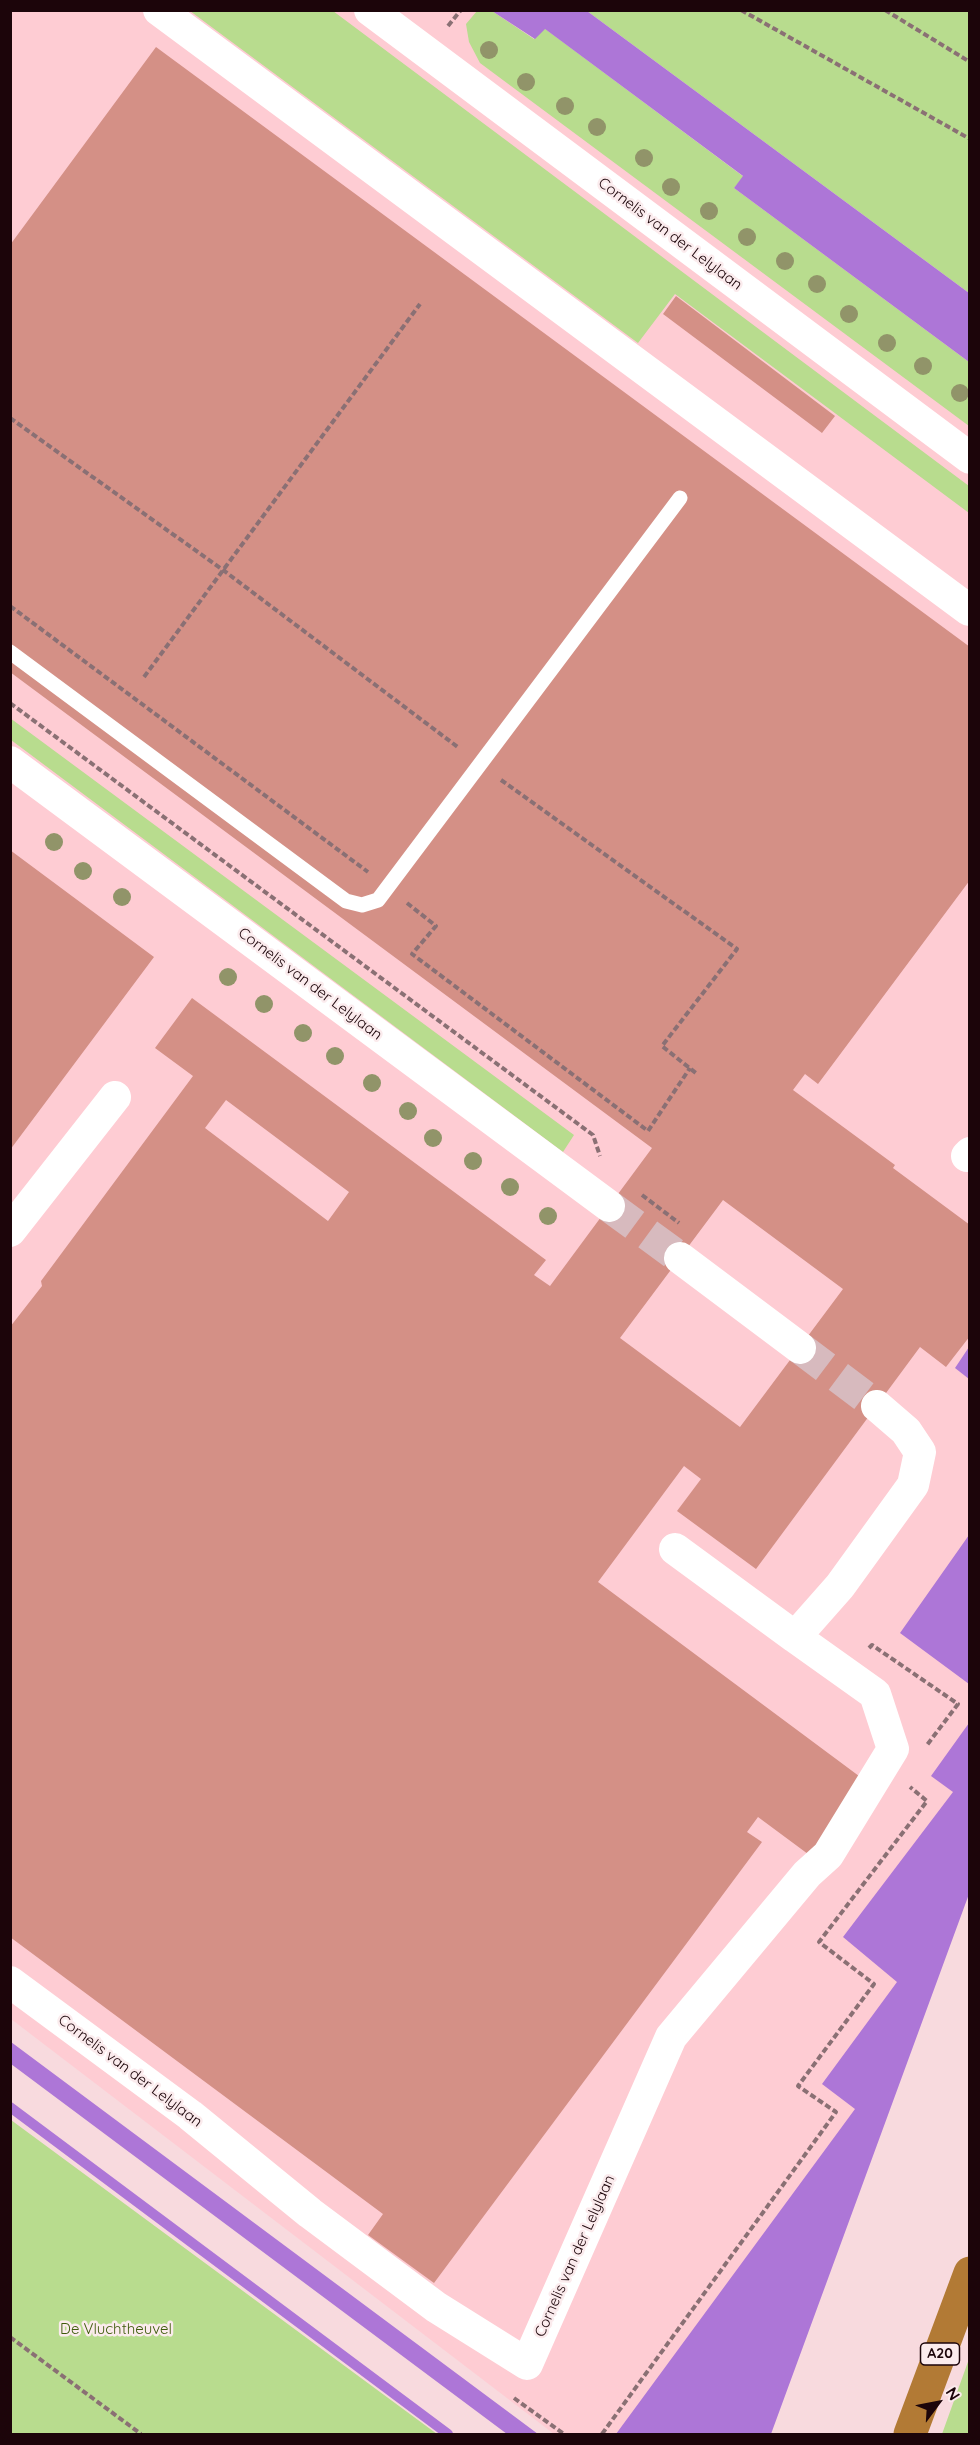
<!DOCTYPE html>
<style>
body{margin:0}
#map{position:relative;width:980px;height:2445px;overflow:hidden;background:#f8dade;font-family:Quicksand,sans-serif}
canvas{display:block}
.frame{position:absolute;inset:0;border:12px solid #1c050a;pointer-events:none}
.north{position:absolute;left:908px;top:2373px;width:60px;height:60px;-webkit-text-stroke:4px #fbebed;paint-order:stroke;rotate:58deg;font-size:16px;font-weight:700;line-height:24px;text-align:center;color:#1c050a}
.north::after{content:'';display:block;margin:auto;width:21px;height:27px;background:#1c050a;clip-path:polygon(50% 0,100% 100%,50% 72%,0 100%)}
</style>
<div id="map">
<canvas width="980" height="2445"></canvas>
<div class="frame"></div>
<div class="north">N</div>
</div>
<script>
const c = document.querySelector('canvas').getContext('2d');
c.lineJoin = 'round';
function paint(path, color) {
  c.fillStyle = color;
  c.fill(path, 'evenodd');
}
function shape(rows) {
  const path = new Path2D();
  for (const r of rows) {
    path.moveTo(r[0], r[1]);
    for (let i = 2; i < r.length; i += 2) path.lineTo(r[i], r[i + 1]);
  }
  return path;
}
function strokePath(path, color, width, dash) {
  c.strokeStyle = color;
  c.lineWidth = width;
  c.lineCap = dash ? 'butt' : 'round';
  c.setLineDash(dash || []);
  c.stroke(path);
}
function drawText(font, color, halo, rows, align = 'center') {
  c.font = font + ' Quicksand,sans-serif';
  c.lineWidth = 5;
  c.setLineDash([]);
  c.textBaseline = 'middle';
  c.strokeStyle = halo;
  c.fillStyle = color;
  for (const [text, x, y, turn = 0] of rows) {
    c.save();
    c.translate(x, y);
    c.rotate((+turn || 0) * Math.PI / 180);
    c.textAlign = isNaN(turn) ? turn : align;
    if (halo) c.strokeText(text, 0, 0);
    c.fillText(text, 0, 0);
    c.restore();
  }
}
paint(shape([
 [492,10,534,39,969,362,969,1869,767,2434,554,2434,11,2019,10,11]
]), '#feccd3');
paint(shape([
 [190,11,333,11,969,486,969,513,675,294,638,343],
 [477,11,492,11,534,39,544,28,744,177,734,188,969,362,969,426,480,63,469,42,466,24],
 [587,11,969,11,969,293],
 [10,718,574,1135,563,1152,11,740],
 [10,2120,11,2120,437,2434,11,2434],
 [969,2359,969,2434,942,2434]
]), '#b8dc8e');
paint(shape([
 [492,11,587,11,969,293,969,362,734,188,743,176,545,29,535,39],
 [969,1347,969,1379,955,1368],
 [969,1535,969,1684,900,1633],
 [969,1723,969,1894,771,2434,616,2434,855,2109,822,2084,897,1982,843,1937,953,1792,931,1776],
 [10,2042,11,2042,538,2434,507,2434,11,2064]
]), '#ad76d7');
strokePath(shape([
 [10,2107,448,2434]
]), '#ad76d7', 10);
paint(shape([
 [156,47,970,647,970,880,818,1084,805,1074,793,1090,895,1165,893,1168,970,1225,970,1336,946,1367,920,1347,756,1569,677,1511,701,1479,684,1466,598,1582,867,1782,812,1857,758,1817,747,1832,762,1842,434,2283,368,2235,383,2214,10,1937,10,1327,42,1286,41,1281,193,1076,155,1048,192,998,546,1260,534,1275,550,1286,652,1148,10,672,10,245],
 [226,1100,349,1192,328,1221,205,1128],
 [723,1200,843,1289,740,1427,620,1338],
 [676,296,835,416,822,433,663,314],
 [10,850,154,957,10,1150]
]), '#d49086');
strokePath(shape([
 [609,1206,680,1258],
 [800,1348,877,1406]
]), '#d7babe', 32, [32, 16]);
strokePath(shape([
 [741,10,970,139],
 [885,10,970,62],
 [448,26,461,10],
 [10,418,223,570,459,748],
 [10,606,368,872],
 [144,677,420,304],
 [10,703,593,1135,600,1156],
 [501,780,737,949,662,1046,697,1074],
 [407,903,436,926,412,954,648,1131,690,1068],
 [642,1195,679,1223],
 [869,1648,872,1645,958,1704,927,1745],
 [10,2337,141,2434],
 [514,2398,564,2434],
 [602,2434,836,2112,798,2086,874,1984,819,1942,927,1801,910,1787]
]), '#8a7074', 4, [6, 3]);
strokePath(shape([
 [10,652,346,901,362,905,378,900,680,498]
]), '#fff', 15);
strokePath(shape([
 [159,10,969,610],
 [370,10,970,458],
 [10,762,609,1206],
 [967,1156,970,1153],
 [10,1231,115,1097],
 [680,1258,800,1348],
 [675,1549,795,1637],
 [10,1982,190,2115,310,2213,436,2307,527,2364,671,2037,807,1874,828,1855,893,1749,875,1694,795,1637,840,1586,913,1485,920,1452,906,1431,877,1406]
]), '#fff', 32);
strokePath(shape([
 [910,2434,970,2273]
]), '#b27a35', 33);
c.fillStyle = '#919469';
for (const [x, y] of [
 [489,50],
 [526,82],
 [565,106],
 [597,127],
 [644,158],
 [671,187],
 [709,211],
 [747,237],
 [785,261],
 [817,284],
 [849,314],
 [887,343],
 [923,366],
 [960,393],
 [54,842],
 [83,871],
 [122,897],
 [228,977],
 [264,1004],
 [303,1033],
 [335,1056],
 [372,1083],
 [408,1111],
 [433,1138],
 [473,1161],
 [510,1187],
 [548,1216]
]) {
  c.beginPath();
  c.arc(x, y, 9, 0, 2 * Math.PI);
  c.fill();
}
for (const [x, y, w] of [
 [940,2354,39]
]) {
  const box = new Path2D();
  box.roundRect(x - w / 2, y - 11, w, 22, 4.5);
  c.fillStyle = '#fbebed';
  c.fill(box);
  strokePath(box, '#1c050a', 1.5);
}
drawText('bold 14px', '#1c050a', null, [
 ["A20",940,2354]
]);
drawText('15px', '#1c050a', '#fbebed', [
 ["Cornelis van der Lelylaan",670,234,37],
 ["Cornelis van der Lelylaan",310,984,37],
 ["Cornelis van der Lelylaan",130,2071,37],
 ["Cornelis van der Lelylaan",575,2256,-66]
]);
drawText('15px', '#3d5a0a', '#fbebed', [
 ["De Vluchtheuvel",116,2329]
]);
</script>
